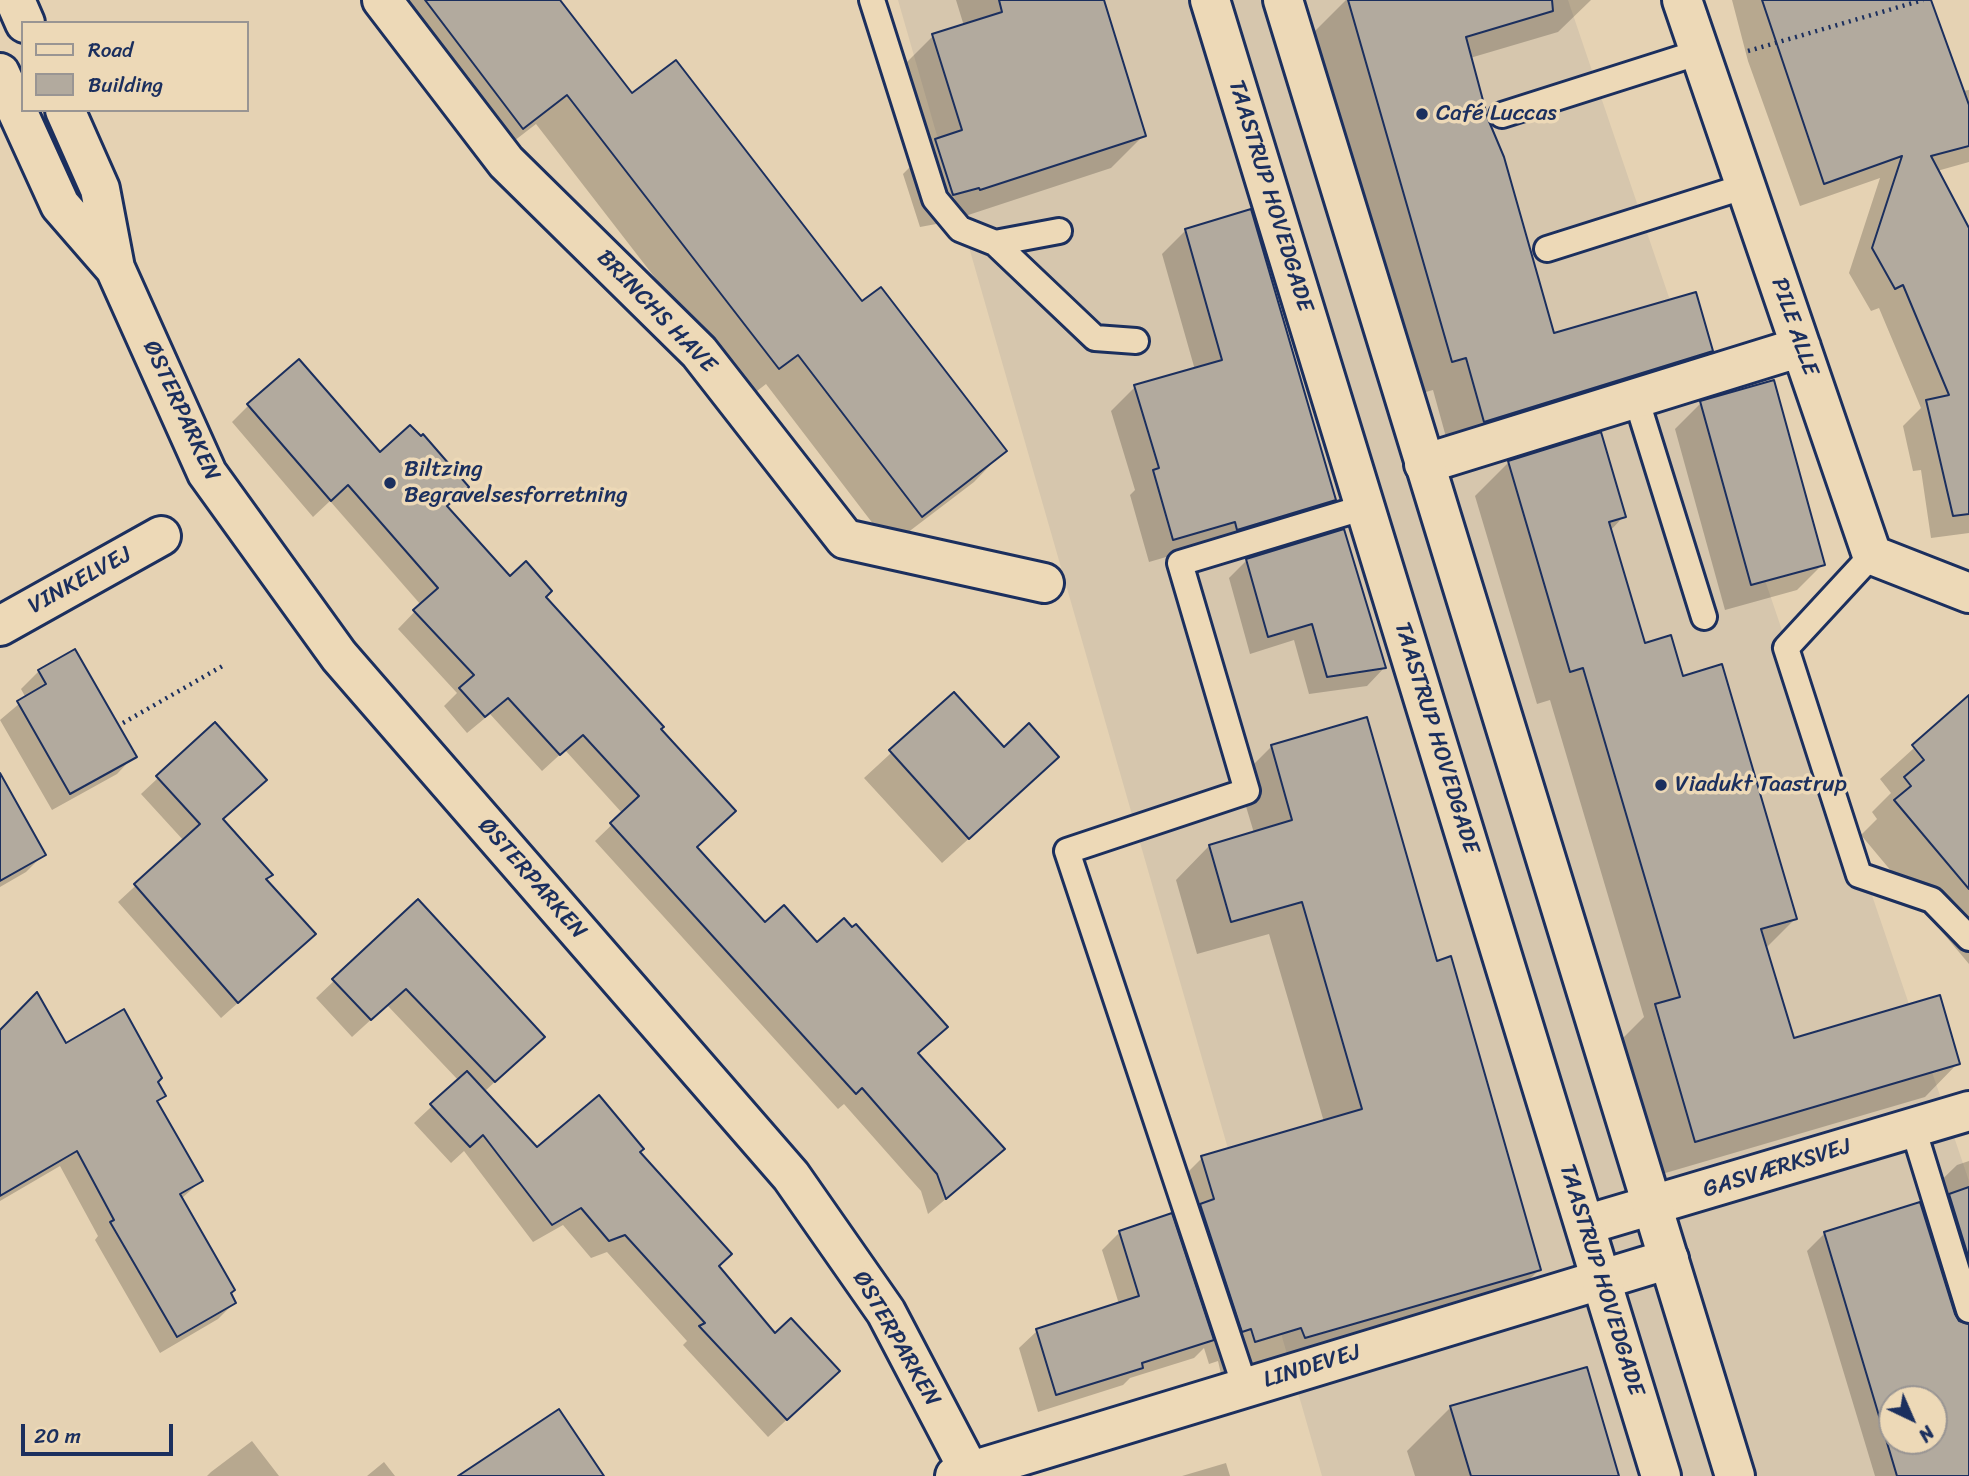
<!DOCTYPE html>
<meta charset="utf-8">
<style>
body{margin:0}
#map{position:relative;width:1969px;height:1476px;overflow:hidden;background:#e5d2b3;font-family:Sriracha,sans-serif}
canvas{display:block}
.legend{position:absolute;left:21px;top:21px;width:228px;height:91px;box-sizing:border-box;background:#edd9b7;border:2px solid #999593;margin:0;padding:9px 12px;list-style:none;font-size:21px;color:#1b2f5e}
.legend li{display:flex;align-items:center;gap:14px;height:35px}
.legend b{width:35px;border:2px solid #999593}
.north{position:absolute;left:1878px;top:1385px;width:70px;height:70px;box-sizing:border-box;background:#edd9b7;border:2px solid #999593;border-radius:50%;rotate:136deg;font-size:19px;font-weight:700;line-height:28px;text-align:center;color:#1b2f5e}
.north::after{content:'';display:block;margin:auto;width:24px;height:32px;background:#1b2f5e;clip-path:polygon(50% 0,100% 100%,50% 72%,0 100%)}
.scale{position:absolute;left:21px;top:1424px;width:152px;height:32px;box-sizing:border-box;border:4px solid #1b2f5e;border-top:0;padding-left:9px;font-size:21px;line-height:24px;white-space:nowrap;color:#1b2f5e;-webkit-text-stroke:5px #edd9b7;paint-order:stroke}
</style>
<div id="map">
<canvas width="1969" height="1476"></canvas>
<ul class="legend">
<li><b style="height:9px;background:#edd9b7"></b>Road</li>
<li><b style="height:19px;background:#b2aa9e"></b>Building</li>
</ul>
<div class="north">N</div>
<div class="scale">20 m</div>
</div>
<script>
const c = document.querySelector('canvas').getContext('2d');
c.lineJoin = 'round';
function paint(path, color) {
  c.fillStyle = color;
  c.fill(path, 'evenodd');
}
function shape(rows) {
  const path = new Path2D();
  for (const r of rows) {
    path.moveTo(r[0], r[1]);
    for (let i = 2; i < r.length; i += 2) path.lineTo(r[i], r[i + 1]);
  }
  return path;
}
function strokePath(path, color, width, dash) {
  c.strokeStyle = color;
  c.lineWidth = width;
  c.lineCap = dash ? 'butt' : 'round';
  c.setLineDash(dash || []);
  c.stroke(path);
}
function drawText(font, color, halo, rows, align = 'center') {
  c.font = font + ' Sriracha,sans-serif';
  c.lineWidth = 7;
  c.setLineDash([]);
  c.textBaseline = 'middle';
  c.strokeStyle = halo;
  c.fillStyle = color;
  for (const [text, x, y, turn = 0] of rows) {
    c.save();
    c.translate(x, y);
    c.rotate((+turn || 0) * Math.PI / 180);
    c.textAlign = isNaN(turn) ? turn : align;
    if (halo) c.strokeText(text, 0, 0);
    c.fillText(text, 0, 0);
    c.restore();
  }
}
paint(shape([
 [898,0,1568,0,1969,1181,1969,1476,1322,1476],
 [1892,1399,1934,1399,1934,1441,1892,1441]
]), '#d6c6ad');
paint(shape([
 [371,0,558,0,631,96,862,303,1004,451,974,482,890,546,766,384,748,398,536,124,492,158],
 [956,0,1103,0,1144,135,1111,168,947,222,920,227,903,174,926,151,901,68,933,36,964,26],
 [1346,0,1591,0,1558,32,1470,58,1553,336,1711,351,1678,384,1451,455,1433,390,1419,394,1314,32],
 [1732,0,1929,0,1962,91,1969,90,1969,162,1937,171,1969,231,1969,533,1931,538,1921,470,1913,471,1903,426,1921,408,1879,308,1871,311,1849,273,1880,178,1800,206,1748,61],
 [1186,230,1334,500,1310,524,1211,544,1149,562,1130,495,1135,490,1111,411,1135,387,1195,370,1162,254],
 [1701,403,1823,564,1797,590,1725,610,1675,429],
 [249,405,380,455,445,507,510,578,543,597,659,730,695,848,765,924,817,944,946,1027,917,1054,1002,1149,985,1166,928,1214,921,1191,844,1104,838,1109,595,841,623,814,565,750,542,771,490,714,467,733,444,706,457,693,398,629,421,605,330,501,313,517,232,422],
 [1509,462,1624,516,1610,531,1644,645,1682,678,1795,919,1765,949,1793,1040,1958,1063,1925,1097,1662,1174,1622,1039,1644,1017,1550,700,1537,704,1475,496],
 [1247,560,1384,668,1367,686,1309,694,1294,640,1250,654,1229,578],
 [39,671,134,756,117,774,52,810,0,720,26,698,21,689],
 [954,695,1030,783,942,863,864,778],
 [1969,698,1969,964,1861,835,1877,819,1872,812,1891,793,1880,779],
 [1272,746,1435,963,1539,1270,1505,1303,1271,1371,1268,1361,1221,1374,1218,1361,1209,1364,1204,1348,1194,1358,1130,1378,1123,1385,1038,1412,1019,1348,1037,1331,1119,1304,1102,1250,1120,1232,1175,1230,1179,1227,1169,1191,1202,1158,1324,1122,1269,934,1197,954,1176,880,1209,846,1254,833,1238,780],
 [158,778,249,796,222,820,297,950,221,1018,118,902,184,841,141,794],
 [0,793,44,854,26,872,0,887],
 [418,901,543,1037,484,1092,537,1149,638,1153,717,1266,820,1389,768,1437,683,1345,687,1341,607,1252,591,1258,563,1225,533,1242,464,1151,451,1163,414,1123,459,1081,387,1005,352,1037,316,998],
 [0,1032,65,1045,156,1082,164,1096,156,1103,201,1181,181,1199,234,1303,218,1319,160,1353,95,1240,98,1236,60,1166,0,1201],
 [1969,1161,1969,1300,1949,1307,1969,1375,1969,1476,1875,1476,1807,1251,1825,1233,1924,1221,1929,1216,1923,1198,1957,1165],
 [1892,1399,1934,1399,1934,1441,1892,1441],
 [1451,1407,1618,1476,1415,1476,1407,1451],
 [252,1441,279,1476,207,1476,211,1472],
 [384,1462,395,1476,367,1476],
 [1226,1463,1230,1476,1182,1476]
]), '#0003');
const building = shape([
 [425,0,560,0,632,93,676,60,862,301,881,287,1007,451,922,517,798,355,779,369,567,95,523,129,425,0],
 [999,0,1104,0,1146,136,980,190,979,188,953,195,935,139,962,130,932,34,1002,12,999,0],
 [1348,0,1552,0,1553,11,1466,37,1488,119,1504,157,1554,333,1696,292,1713,351,1484,422,1466,358,1452,362,1348,0],
 [1762,0,1931,0,1969,105,1969,146,1931,156,1969,228,1969,514,1953,516,1926,400,1949,395,1903,285,1895,289,1872,248,1902,156,1824,184,1762,0],
 [1251,209,1336,500,1237,530,1235,522,1173,540,1153,470,1159,468,1134,385,1222,360,1185,229,1251,209],
 [299,359,380,452,410,425,421,436,423,434,469,487,447,506,510,576,526,561,552,591,546,597,664,727,661,729,736,811,697,847,765,922,784,905,817,942,844,918,852,927,856,924,948,1027,918,1053,1005,1149,946,1199,937,1174,862,1088,856,1094,610,823,639,796,583,735,560,755,508,698,485,717,459,688,474,675,413,610,438,588,348,485,331,501,247,404,299,359],
 [1774,380,1825,565,1751,585,1700,401,1774,380],
 [1601,432,1626,517,1609,522,1645,643,1671,635,1683,676,1722,664,1797,919,1761,929,1794,1038,1940,995,1960,1064,1695,1142,1655,1004,1680,997,1583,668,1570,672,1508,461,1601,432],
 [1344,529,1386,668,1327,677,1312,624,1268,637,1246,559,1344,529],
 [75,649,137,757,70,794,17,701,46,684,38,670,75,649],
 [954,692,1004,747,1029,723,1059,757,969,839,889,750,954,692],
 [1969,695,1969,889,1894,800,1911,786,1904,777,1924,760,1912,745,1969,695],
 [1367,717,1437,961,1451,956,1541,1270,1305,1338,1301,1328,1255,1342,1251,1329,1242,1332,1200,1204,1214,1199,1201,1156,1362,1109,1302,902,1231,922,1209,845,1292,820,1271,745,1367,717],
 [215,722,267,780,223,819,273,875,266,879,316,934,238,1003,134,884,200,824,156,776,215,722],
 [0,773,46,855,0,881,0,773],
 [418,899,545,1037,495,1082,406,989,371,1020,332,979,418,899],
 [37,992,66,1043,124,1009,162,1078,158,1082,166,1096,157,1101,203,1181,180,1194,235,1290,231,1293,236,1303,177,1337,110,1222,114,1220,77,1151,0,1196,0,1030,37,992],
 [467,1071,537,1147,599,1095,644,1149,640,1152,732,1254,719,1266,775,1333,791,1318,840,1371,787,1420,699,1326,705,1323,625,1235,609,1241,581,1208,552,1225,483,1135,470,1147,430,1104,467,1071],
 [1969,1187,1969,1259,1949,1194,1969,1187],
 [1920,1202,1955,1314,1959,1321,1969,1324,1969,1476,1897,1476,1824,1232,1920,1202],
 [1892,1399,1934,1399,1934,1441,1892,1441,1892,1399],
 [1172,1213,1214,1340,1142,1363,1143,1368,1056,1395,1036,1329,1139,1296,1119,1231,1172,1213],
 [1587,1367,1619,1476,1471,1476,1450,1406,1587,1367],
 [559,1409,604,1476,458,1476,559,1409]
]);
paint(building, '#b2aa9e');
strokePath(building, '#1b2f5e', 2);
const service = shape([
 [872,0,935,199,960,229,995,243,1059,231],
 [1502,115,1700,52],
 [995,243,1095,338,1136,341],
 [1547,249,1746,186],
 [1636,398,1704,617],
 [1872,555,1786,648,1859,875,1932,900,1969,938],
 [1913,1128,1969,1310],
 [1245,1387,1067,851,1247,791,1180,563,1365,507]
]);
const minor = shape([
 [15,0,25,23],
 [382,0,506,162,699,352,845,539,1044,583],
 [1682,0,1872,555,1969,593],
 [0,73,60,205,113,266],
 [65,110,100,189,115,268,207,473,339,656,791,1176,886,1312,972,1476],
 [1424,464,1801,347],
 [0,626,161,536],
 [1585,1225,1969,1111],
 [955,1476,1669,1259]
]);
const tertiary = shape([
 [1210,0,1661,1476],
 [1283,0,1735,1476]
]);
strokePath(service, '#1b2f5e', 30);
strokePath(minor, '#1b2f5e', 44);
strokePath(tertiary, '#1b2f5e', 44);
strokePath(shape([
 [1748,51,1923,0],
 [123,723,226,664]
]), '#1b2f5e', 4.5, [2, 5]);
strokePath(service, '#edd9b7', 24);
strokePath(minor, '#edd9b7', 38);
strokePath(tertiary, '#edd9b7', 38);
for (const [x, y, r, color] of [
 [1422,114,7,"#1b2f5e"],
 [390,483,7,"#1b2f5e"],
 [1661,785,7,"#1b2f5e"]
]) {
  const dot = new Path2D();
  dot.arc(x, y, r, 0, 2 * Math.PI);
  c.fillStyle = color;
  c.fill(dot);
  strokePath(dot, '#edd9b7', 2.5);
}
drawText('23px', '#1b2f5e', '#edd9b7', [
 ["Café Luccas",1436,114],
 ["Biltzing",404,470],
 ["Begravelsesforretning",404,496],
 ["Viadukt Taastrup",1675,785]
], 'left');
drawText('23px', '#1b2f5e', '#edd9b7', [
 ["TAASTRUP HOVEDGADE",1270,196,73],
 ["BRINCHS HAVE",656,312,46],
 ["PILE ALLE",1794,327,71],
 ["ØSTERPARKEN",181,411,65],
 ["VINKELVEJ",80,581,-29],
 ["TAASTRUP HOVEDGADE",1436,738,73],
 ["ØSTERPARKEN",532,879,49],
 ["GASVÆRKSVEJ",1777,1169,-17],
 ["TAASTRUP HOVEDGADE",1601,1280,73],
 ["ØSTERPARKEN",896,1339,60],
 ["LINDEVEJ",1312,1367,-17]
]);
</script>
